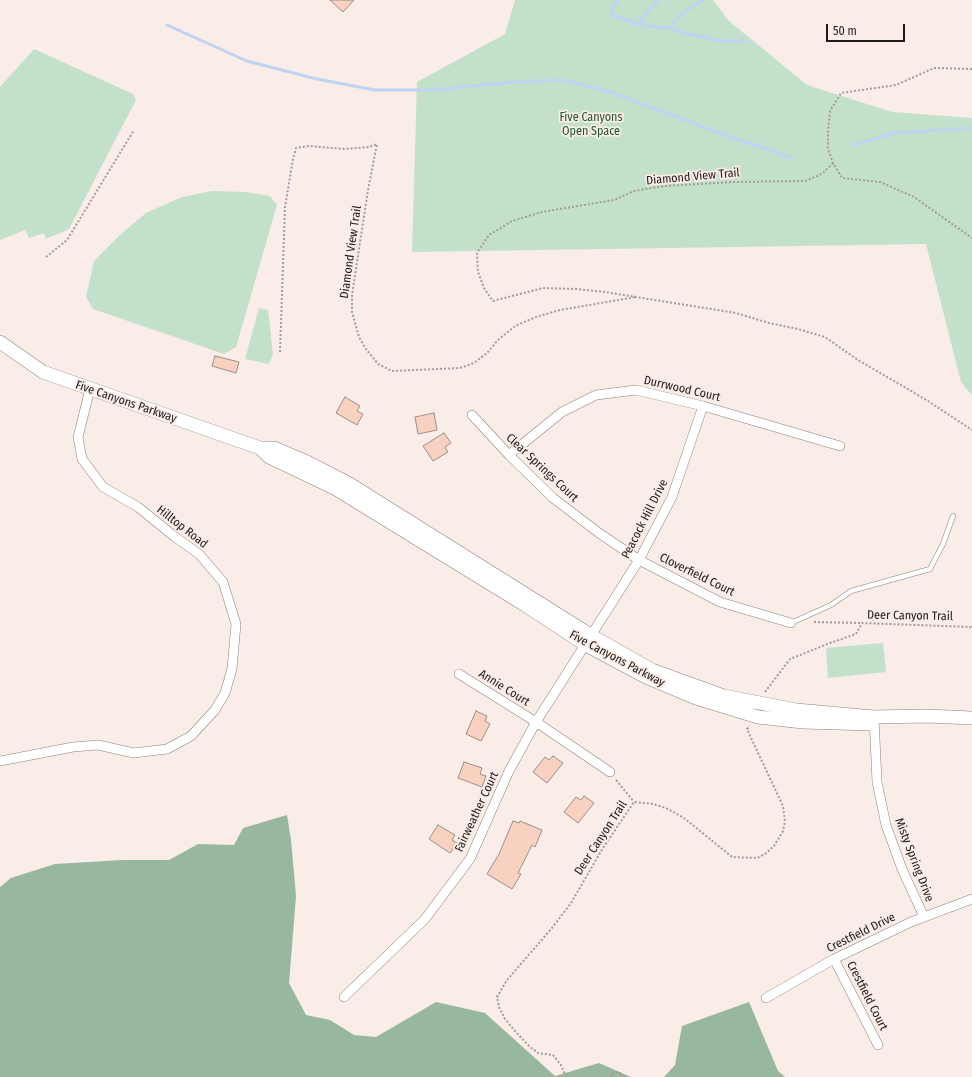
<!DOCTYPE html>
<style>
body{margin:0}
#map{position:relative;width:972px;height:1077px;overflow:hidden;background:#faece6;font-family:"Fira Sans Condensed",sans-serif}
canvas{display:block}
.scale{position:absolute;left:826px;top:24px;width:79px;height:18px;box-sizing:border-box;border:2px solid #1f1a18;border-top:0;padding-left:5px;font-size:12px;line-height:14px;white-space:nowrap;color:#1f1a18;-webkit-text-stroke:3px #faece6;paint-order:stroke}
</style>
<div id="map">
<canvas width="972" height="1077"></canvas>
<div class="scale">50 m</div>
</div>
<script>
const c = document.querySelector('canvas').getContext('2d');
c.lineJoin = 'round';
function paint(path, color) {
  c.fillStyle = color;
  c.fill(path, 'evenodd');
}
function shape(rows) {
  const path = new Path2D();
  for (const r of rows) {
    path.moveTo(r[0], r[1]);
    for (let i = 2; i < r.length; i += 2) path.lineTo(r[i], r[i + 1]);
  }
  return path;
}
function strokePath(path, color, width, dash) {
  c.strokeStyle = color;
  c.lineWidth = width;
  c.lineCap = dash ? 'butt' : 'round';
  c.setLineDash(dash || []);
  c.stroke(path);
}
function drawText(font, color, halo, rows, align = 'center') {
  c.font = font + ' "Fira Sans Condensed",sans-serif';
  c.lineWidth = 3.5;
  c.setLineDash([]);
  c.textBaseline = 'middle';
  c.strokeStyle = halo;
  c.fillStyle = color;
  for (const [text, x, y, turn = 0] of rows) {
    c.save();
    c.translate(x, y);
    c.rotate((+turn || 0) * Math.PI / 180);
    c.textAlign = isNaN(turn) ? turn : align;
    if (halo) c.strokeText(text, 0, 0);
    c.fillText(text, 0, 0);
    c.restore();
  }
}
paint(shape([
 [515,0,713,0,729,21,807,85,892,112,972,118,972,395,961,382,926,244,412,252,417,82,505,34],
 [34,49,133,94,136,100,69,229,46,239,44,233,29,238,25,230,0,240,0,87],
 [212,191,246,192,270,196,277,205,236,347,224,354,93,309,86,297,94,261,121,234,146,213,182,197],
 [259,308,268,310,273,354,269,364,245,359],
 [883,643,886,672,828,678,826,648]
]), '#c3e1ca');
paint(shape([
 [287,815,291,840,296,896,289,983,306,1015,330,1020,354,1035,376,1037,436,1002,485,1013,555,1076,599,1063,631,1077,0,1077,0,887,11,878,55,864,123,860,169,860,198,844,234,845,243,828],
 [749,1002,778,1071,785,1077,664,1077,675,1065,682,1026]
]), '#97b79e');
strokePath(shape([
 [619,0,611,9,611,15,642,25],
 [659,0,642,17,640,21,644,26,670,28,679,16,703,0],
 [167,25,247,61,317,79,375,90,432,90,514,82,563,80,610,92,719,133,792,158],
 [670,28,683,33,721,41,745,41],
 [854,145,894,133,972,128]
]), '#bfd3f2', 3);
const building = shape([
 [330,0,354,0,343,12,330,0],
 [215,356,239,362,236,373,212,366,215,356],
 [345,397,360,406,357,411,363,414,357,425,336,413,345,397],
 [434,413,437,430,418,434,415,417,434,413],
 [444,433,451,443,445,447,448,452,433,461,423,446,444,433],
 [476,711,487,716,485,721,490,724,481,741,466,734,476,711],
 [553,756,563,763,547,783,533,772,545,757,549,760,553,756],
 [464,762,482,768,480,774,486,776,482,787,458,778,464,762],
 [584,796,594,803,578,823,564,812,576,797,581,800,584,796],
 [513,821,519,823,520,821,542,830,535,847,532,845,518,873,521,874,512,889,487,874,499,854,513,821],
 [438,825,455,835,452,840,457,843,450,853,429,839,438,825]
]);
paint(building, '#f8d1c1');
strokePath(building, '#9b8e89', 1);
const service = shape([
 [791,623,831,605,851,591,930,569,943,544,953,516]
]);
const minor = shape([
 [472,415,509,455,553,498,599,533,639,560,720,602,791,623],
 [509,455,562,412,596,395,636,390,703,406,840,446],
 [459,674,536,722,610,772],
 [874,717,877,782,886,825,902,869,924,917],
 [0,761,73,747,98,745,134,753,167,749,191,736,215,710,225,693,232,669,236,624,223,582,199,554,175,537,138,507,103,487,82,459,78,437,90,389],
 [834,959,878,1045],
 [344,997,425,919,470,859,509,771,536,722,639,560,672,497,703,406],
 [766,998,834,959,911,922,972,899]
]);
const secondary = shape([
 [0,342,43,372,260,448,274,448,307,462,348,483,592,636,652,670,724,696,796,710,874,717,927,716,972,718],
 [260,448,269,457,336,489,525,605,586,645,646,677,696,698,758,717,803,722,871,724]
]);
strokePath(service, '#8d817c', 5.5);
strokePath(minor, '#8d817c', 10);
strokePath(secondary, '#8d817c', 14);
strokePath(shape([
 [972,69,934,68,896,85,841,93,830,111,828,132,828,149,833,163,842,178,880,182,914,197,972,238],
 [833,163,822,174,805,181,733,182,664,186,634,191,614,200,542,212,512,221,489,235,477,253,478,272,484,288,493,301,543,288,576,289,605,292,736,313,769,323,798,329,825,337,858,360,928,401,972,430],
 [46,257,67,240,134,130],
 [280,352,285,207,293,159,296,148,309,146,345,149,369,147,377,144,368,190,352,295,352,312,359,337,366,349,378,364,392,371,460,368,474,363,487,353,498,340,515,326,536,317,560,310,636,297],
 [814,622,861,623],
 [765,692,790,659,830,643,856,634,862,623,972,627],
 [616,780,634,802],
 [566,1077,561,1065,553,1055,538,1053,529,1046,514,1030,505,1019,499,1007,497,997,507,980,552,928,571,903,603,848,634,802,653,804,666,808,684,818,732,857,757,858,765,854,774,846,783,831,785,822,783,806,752,740,747,729,750,726],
 [611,1077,613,1072,619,1072,623,1077]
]), '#a59b96', 2, [2, 2]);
strokePath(service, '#fff', 4.5);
strokePath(minor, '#fff', 9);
strokePath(secondary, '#fff', 13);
drawText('12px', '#215432', '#faece6', [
 ["Five Canyons",591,118],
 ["Open Space",591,132]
]);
drawText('12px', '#1f1a18', '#faece6', [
 ["Diamond View Trail",693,177,-5],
 ["Diamond View Trail",351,252,-82],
 ["Durrwood Court",682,389,13],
 ["Five Canyons Parkway",126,402,19],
 ["Clear Springs Court",542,468,43],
 ["Peacock Hill Drive",645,519,-63],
 ["Hilltop Road",182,527,38],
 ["Cloverfield Court",697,575,26],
 ["Deer Canyon Trail",910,616,1],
 ["Five Canyons Parkway",617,659,28],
 ["Annie Court",504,688,32],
 ["Fairweather Court",477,812,-65],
 ["Deer Canyon Trail",601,838,-57],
 ["Misty Spring Drive",914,860,69],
 ["Crestfield Drive",861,933,-26],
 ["Crestfield Court",867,996,63]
]);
</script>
